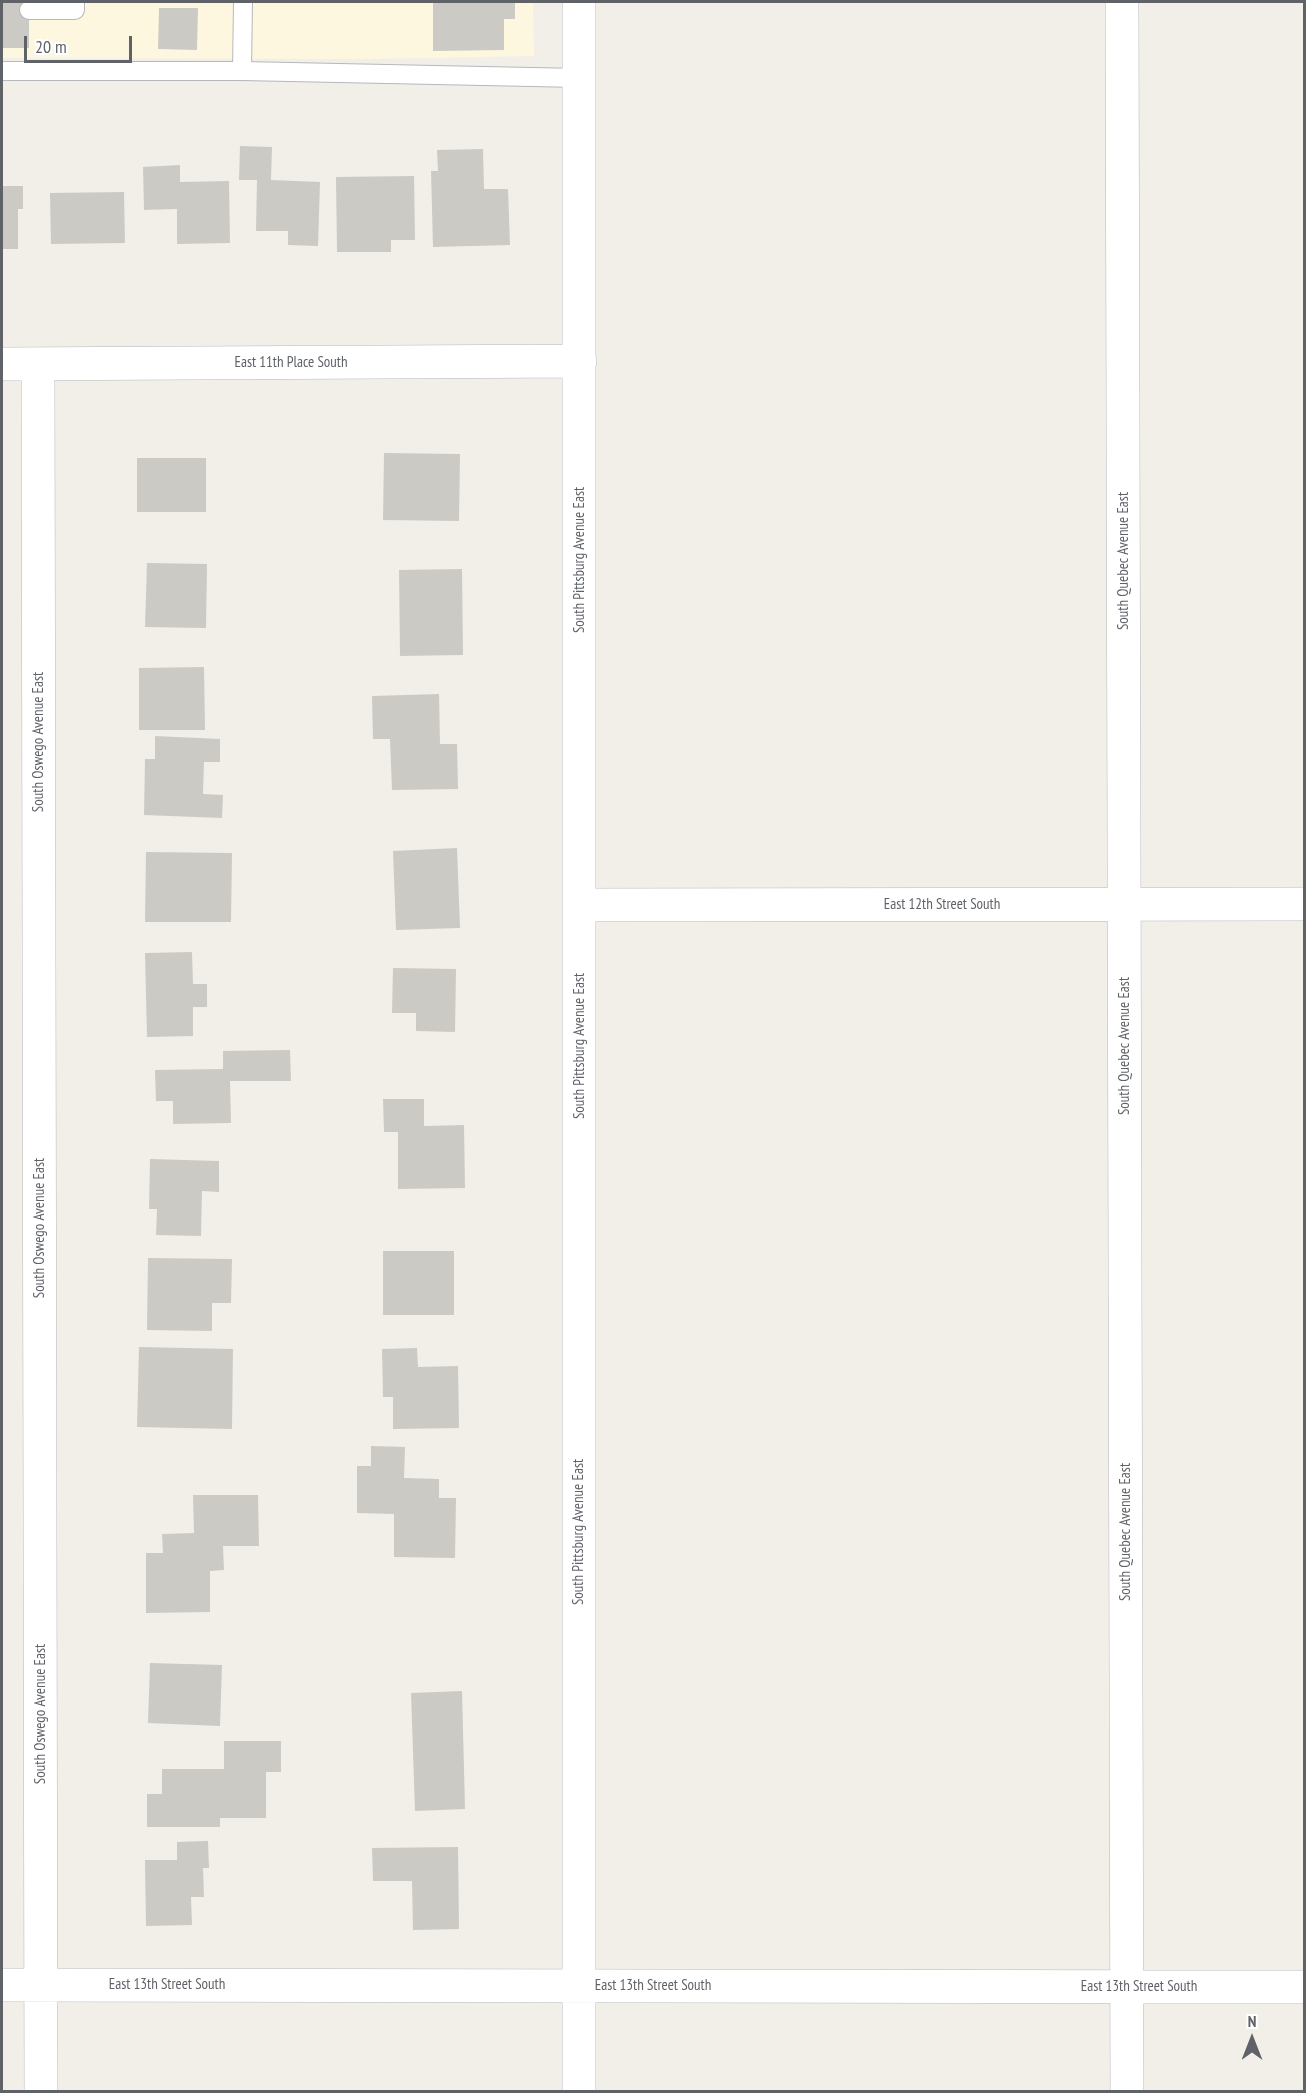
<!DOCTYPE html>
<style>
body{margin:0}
#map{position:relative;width:1306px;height:2093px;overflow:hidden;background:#f1efe8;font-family:"PT Sans Narrow",sans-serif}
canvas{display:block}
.frame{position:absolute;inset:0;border:3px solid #5f6368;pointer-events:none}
.north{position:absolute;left:1222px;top:2009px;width:60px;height:60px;-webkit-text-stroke:4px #fff;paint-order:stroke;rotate:0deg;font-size:16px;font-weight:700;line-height:24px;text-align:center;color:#5f6368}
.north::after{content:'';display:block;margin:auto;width:21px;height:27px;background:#5f6368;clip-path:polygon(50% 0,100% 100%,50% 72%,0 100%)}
.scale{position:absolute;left:24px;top:36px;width:108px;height:27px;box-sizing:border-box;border:3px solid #5f6368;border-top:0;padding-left:8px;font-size:18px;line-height:21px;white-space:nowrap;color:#5f6368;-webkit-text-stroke:4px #fff;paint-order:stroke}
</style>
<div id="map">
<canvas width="1306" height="2093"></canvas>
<div class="frame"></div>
<div class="north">N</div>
<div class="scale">20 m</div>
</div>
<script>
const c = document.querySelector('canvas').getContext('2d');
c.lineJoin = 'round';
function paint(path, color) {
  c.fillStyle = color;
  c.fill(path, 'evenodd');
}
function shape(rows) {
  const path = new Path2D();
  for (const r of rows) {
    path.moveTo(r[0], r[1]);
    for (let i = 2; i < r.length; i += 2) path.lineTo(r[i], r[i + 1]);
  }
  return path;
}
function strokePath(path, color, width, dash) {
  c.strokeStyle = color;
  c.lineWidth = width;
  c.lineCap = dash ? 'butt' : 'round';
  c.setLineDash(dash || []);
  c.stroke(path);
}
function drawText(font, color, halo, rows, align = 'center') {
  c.font = font + ' "PT Sans Narrow",sans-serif';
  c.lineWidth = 5;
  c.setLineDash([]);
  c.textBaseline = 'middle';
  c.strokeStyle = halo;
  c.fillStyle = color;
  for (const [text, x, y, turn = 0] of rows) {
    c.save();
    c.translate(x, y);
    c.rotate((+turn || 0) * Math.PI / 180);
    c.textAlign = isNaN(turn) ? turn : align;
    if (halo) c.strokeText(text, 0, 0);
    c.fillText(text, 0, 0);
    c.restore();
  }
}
paint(shape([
 [2,2,533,2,534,56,367,59,2,58]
]), '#fef7e0');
paint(shape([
 [2,2,29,2,29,48,2,48],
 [433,2,515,2,515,19,504,19,504,50,433,51],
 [159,8,198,8,197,50,158,49],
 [240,146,272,147,271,180,320,182,318,246,288,245,288,231,256,231,257,180,239,180],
 [483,149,484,189,508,189,510,245,433,247,431,171,438,171,437,150],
 [180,165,180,182,229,181,230,243,177,244,177,209,144,210,143,167],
 [414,176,415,240,391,240,391,252,337,252,336,177],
 [2,186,23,186,23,209,18,209,18,249,2,249],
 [124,192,125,243,51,244,50,193],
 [384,453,460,454,459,521,383,520],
 [137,458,206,458,206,512,137,512],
 [147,563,207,564,206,628,145,627],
 [462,569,463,655,400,656,399,570],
 [204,667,205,730,139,730,139,668],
 [439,694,440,744,457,744,458,789,392,790,390,739,373,739,372,696],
 [155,736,220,739,220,762,204,762,203,794,223,795,222,818,144,815,145,759,155,759],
 [457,848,460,928,396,930,393,851],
 [146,852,232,853,231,922,145,922],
 [192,952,193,984,207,984,207,1007,193,1007,193,1036,147,1037,145,953],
 [393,968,456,969,455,1032,416,1031,416,1013,392,1013],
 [290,1050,291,1081,230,1081,231,1123,173,1124,173,1101,156,1101,155,1070,223,1069,223,1051],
 [383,1099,424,1099,424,1126,464,1125,465,1188,398,1189,398,1132,384,1132],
 [150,1159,219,1161,219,1192,202,1191,201,1236,156,1235,157,1209,149,1209],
 [383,1251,454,1251,454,1315,383,1315],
 [148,1258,232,1259,231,1303,212,1303,212,1331,147,1330],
 [139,1347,233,1349,232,1429,137,1427],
 [417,1348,418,1367,458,1366,459,1428,393,1429,393,1397,383,1397,382,1349],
 [371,1446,405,1447,404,1478,439,1479,439,1498,456,1498,455,1558,394,1557,394,1514,357,1513,357,1466,371,1466],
 [193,1495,258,1495,259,1546,223,1546,224,1570,210,1571,210,1612,146,1613,146,1553,163,1553,162,1534,194,1533],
 [150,1663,222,1665,220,1726,148,1723],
 [462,1691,465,1809,415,1811,411,1693],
 [224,1741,281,1741,281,1772,266,1772,266,1818,220,1818,220,1827,147,1827,147,1794,162,1794,162,1769,224,1769],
 [208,1841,209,1868,203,1868,204,1897,191,1897,192,1925,146,1926,145,1860,177,1860,177,1842],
 [458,1847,459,1929,413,1930,412,1881,373,1881,372,1848]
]), '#cccac5');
const lane = shape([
 [29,10,75,10,75,2],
 [2,71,242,71,580,78],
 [242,71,243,2]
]);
const street = shape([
 [579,2,579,2092],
 [1122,2,1127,2092],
 [2,364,580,361],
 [38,364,41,2092],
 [580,905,1304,904],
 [2,1985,1304,1987]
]);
strokePath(lane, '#b5b8bc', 20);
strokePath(street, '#b5b8bc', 34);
strokePath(lane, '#fff', 18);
strokePath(street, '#fff', 33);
drawText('15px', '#5f6368', '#fff', [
 ["East 11th Place South",291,363],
 ["South Pittsburg Avenue East",580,560,-90],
 ["South Quebec Avenue East",1124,561,-90],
 ["South Oswego Avenue East",39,742,-90],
 ["East 12th Street South",942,905],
 ["South Pittsburg Avenue East",580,1046,-90],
 ["South Quebec Avenue East",1125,1046,-90],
 ["South Oswego Avenue East",40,1228,-90],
 ["South Pittsburg Avenue East",579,1532,-90],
 ["South Quebec Avenue East",1126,1532,-90],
 ["South Oswego Avenue East",41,1714,-90],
 ["East 13th Street South",167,1985],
 ["East 13th Street South",653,1986],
 ["East 13th Street South",1139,1987]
]);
</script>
